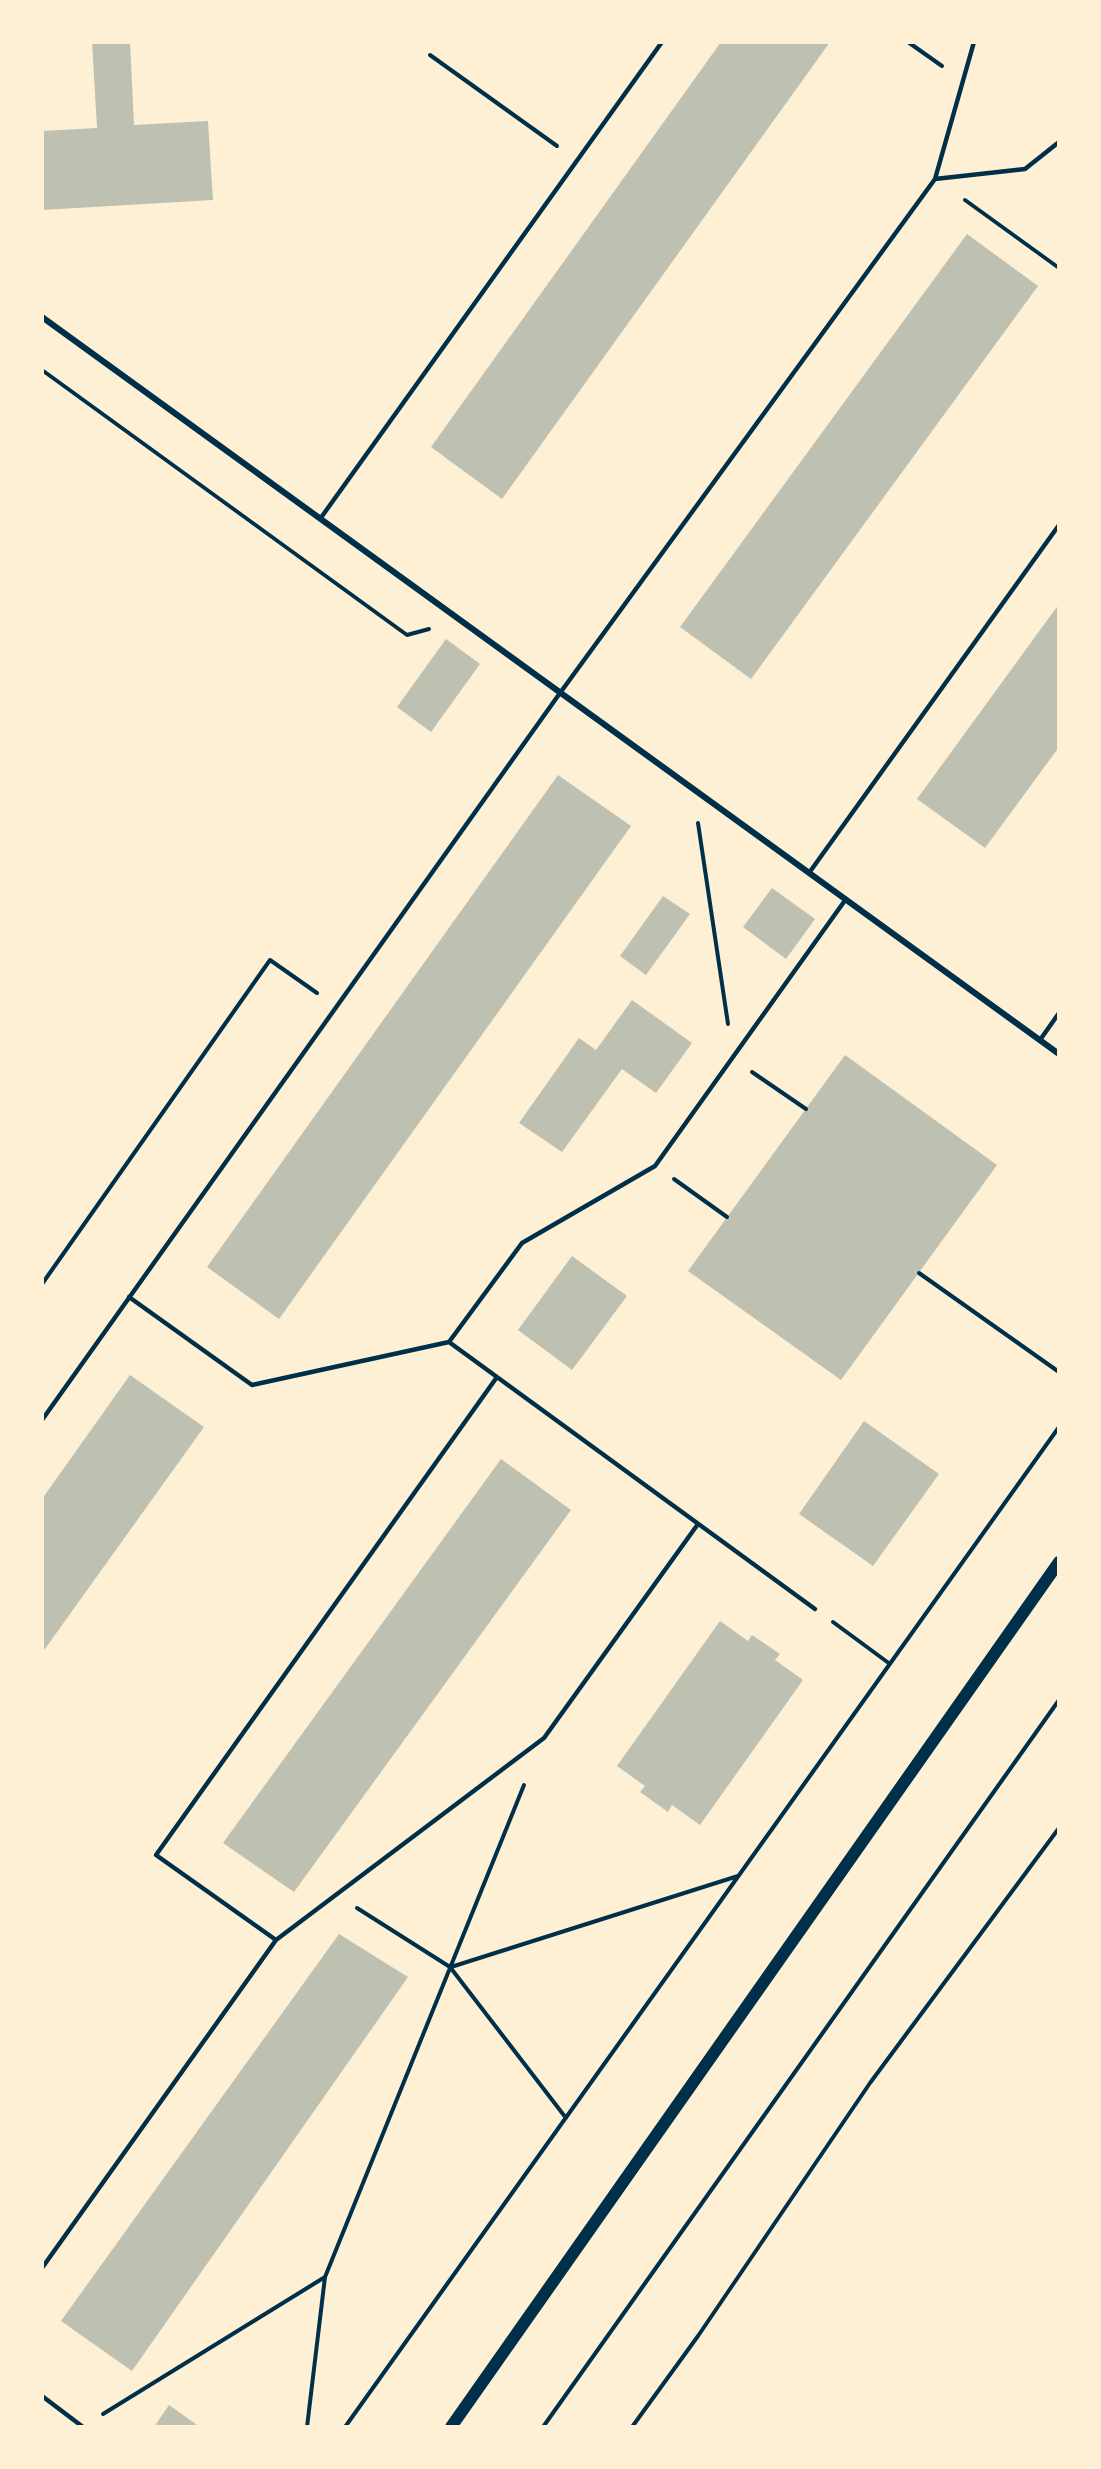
<!DOCTYPE html>
<style>
body{margin:0}
#map{position:relative;width:1101px;height:2469px;overflow:hidden;background:#fdf0d5;font-family:"Work Sans",sans-serif}
canvas{display:block}
.frame{position:absolute;inset:0;border:44px solid #fdf0d5;pointer-events:none}
</style>
<div id="map">
<canvas width="1101" height="2469"></canvas>
<div class="frame"></div>
</div>
<script>
const c = document.querySelector('canvas').getContext('2d');
c.lineJoin = 'round';
function paint(path, color) {
  c.fillStyle = color;
  c.fill(path, 'evenodd');
}
function shape(rows) {
  const path = new Path2D();
  for (const r of rows) {
    path.moveTo(r[0], r[1]);
    for (let i = 2; i < r.length; i += 2) path.lineTo(r[i], r[i + 1]);
  }
  return path;
}
function strokePath(path, color, width, dash) {
  c.strokeStyle = color;
  c.lineWidth = width;
  c.lineCap = dash ? 'butt' : 'round';
  c.setLineDash(dash || []);
  c.stroke(path);
}
paint(shape([
 [92,42,130,42,134,125,208,121,213,200,42,210,42,131,97,128],
 [721,42,830,42,502,499,431,447],
 [967,234,1038,286,751,679,680,627],
 [1059,604,1059,747,985,848,917,799],
 [446,639,480,664,431,732,397,707],
 [558,775,631,826,279,1319,207,1267],
 [772,888,815,919,786,959,743,927],
 [663,896,690,914,646,975,620,956],
 [632,1000,692,1043,656,1093,622,1069,562,1152,519,1123,579,1038,596,1050],
 [845,1055,997,1165,841,1380,688,1271],
 [572,1256,627,1296,572,1370,518,1330],
 [130,1375,204,1427,42,1653,42,1499],
 [864,1421,939,1474,873,1566,799,1514],
 [501,1459,571,1510,294,1892,223,1843],
 [720,1621,748,1641,752,1635,780,1654,775,1660,803,1680,700,1825,672,1805,668,1812,640,1792,645,1786,617,1766],
 [339,1934,408,1977,132,2371,61,2321],
 [169,2405,200,2427,154,2427]
]), '#bec0b2');
strokePath(shape([
 [908,42,942,66],
 [430,55,557,146],
 [965,200,1059,268],
 [42,370,407,635,429,629],
 [698,823,728,1024],
 [752,1072,806,1109],
 [674,1179,727,1217],
 [919,1273,1059,1372],
 [42,1284,270,960,317,993],
 [833,1622,890,1664],
 [357,1908,450,1967,566,2118],
 [451,1967,738,1876],
 [103,2414,325,2277],
 [307,2427,325,2277,524,1785],
 [345,2427,1059,1427],
 [543,2427,1059,1700],
 [632,2427,698,2336,870,2083,1059,1828]
]), '#003049', 4);
strokePath(shape([
 [935,179,1025,169,1059,142],
 [320,519,662,42],
 [809,873,1059,525],
 [1040,1040,1059,1013],
 [129,1297,252,1385,449,1342,522,1243,655,1166,846,899],
 [449,1342,815,1609],
 [42,1420,560,693,935,179,974,42],
 [276,1940,156,1855,497,1377],
 [42,2268,276,1940,544,1738,698,1524],
 [42,2396,83,2427]
]), '#003049', 4.5);
strokePath(shape([
 [42,317,1059,1054]
]), '#003049', 6);
strokePath(shape([
 [451,2427,1059,1562]
]), '#003049', 12);
</script>
